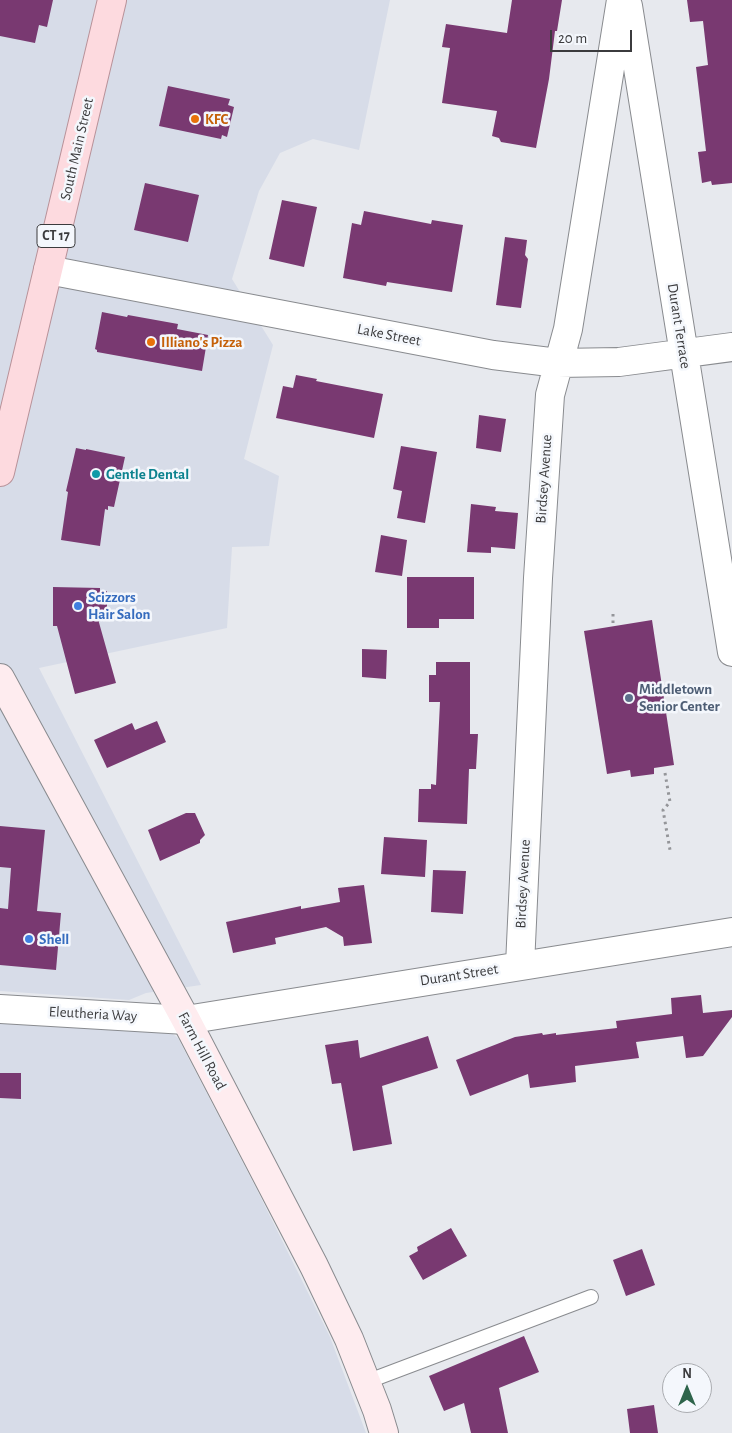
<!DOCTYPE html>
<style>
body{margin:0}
#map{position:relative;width:732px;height:1433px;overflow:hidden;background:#e7e9ee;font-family:"Alegreya Sans",sans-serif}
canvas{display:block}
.north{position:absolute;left:662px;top:1363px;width:50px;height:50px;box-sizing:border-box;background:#f4f7fc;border:1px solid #aaacb0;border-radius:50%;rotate:0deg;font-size:14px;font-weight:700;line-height:20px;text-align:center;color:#3b3b3d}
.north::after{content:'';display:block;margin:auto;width:18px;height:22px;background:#2e644b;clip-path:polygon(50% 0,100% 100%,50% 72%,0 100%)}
.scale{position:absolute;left:550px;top:30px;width:82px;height:22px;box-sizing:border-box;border:2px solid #3b3b3d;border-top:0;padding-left:6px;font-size:15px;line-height:18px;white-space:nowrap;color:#3b3b3d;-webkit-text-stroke:4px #f4f7fc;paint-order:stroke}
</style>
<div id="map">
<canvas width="732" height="1433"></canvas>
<div class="north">N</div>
<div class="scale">20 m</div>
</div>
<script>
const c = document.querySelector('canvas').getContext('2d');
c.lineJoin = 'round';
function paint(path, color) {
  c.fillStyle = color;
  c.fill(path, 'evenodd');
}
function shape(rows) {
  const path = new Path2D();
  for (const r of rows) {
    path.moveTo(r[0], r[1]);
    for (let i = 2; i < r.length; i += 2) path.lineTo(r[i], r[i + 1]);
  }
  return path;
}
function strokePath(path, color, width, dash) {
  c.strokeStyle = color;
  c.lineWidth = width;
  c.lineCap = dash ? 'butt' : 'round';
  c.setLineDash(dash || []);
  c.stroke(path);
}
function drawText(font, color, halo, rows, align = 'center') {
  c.font = font + ' "Alegreya Sans",sans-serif';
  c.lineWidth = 5;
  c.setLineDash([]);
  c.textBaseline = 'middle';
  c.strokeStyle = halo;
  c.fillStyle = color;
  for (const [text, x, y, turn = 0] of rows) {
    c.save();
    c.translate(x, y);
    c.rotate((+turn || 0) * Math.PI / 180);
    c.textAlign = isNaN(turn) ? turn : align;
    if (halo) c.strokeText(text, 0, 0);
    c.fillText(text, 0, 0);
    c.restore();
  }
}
paint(shape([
 [0,0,390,0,359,150,313,139,280,153,259,191,232,279,273,345,244,459,279,476,269,546,232,547,227,628,39,668,201,985,146,993,129,1000,0,991],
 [0,1017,165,1028,178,1038,257,1190,330,1337,366,1433,0,1433]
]), '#d7dce8');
paint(shape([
 [0,0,53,0,47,27,39,25,35,43,0,36],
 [512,0,562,0,557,31,555,31,549,79,536,148,501,142,499,138,492,136,497,111,442,103,450,48,442,47,446,24,507,33],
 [687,0,732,0,732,183,712,185,711,181,702,183,698,152,706,151,696,67,708,65,703,21,690,22],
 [168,86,230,99,228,105,234,107,227,137,222,135,221,139,159,126],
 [145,183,199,195,188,242,134,230],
 [282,200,317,207,304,267,269,259],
 [364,211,431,224,432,220,463,225,452,292,387,282,386,286,343,278,352,223,361,225],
 [505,237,527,240,525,255,528,259,521,308,496,305],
 [102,312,127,317,128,315,178,324,177,329,208,335,202,371,97,352,97,350,95,349],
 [296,375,317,379,316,381,383,394,374,438,276,418,283,386,293,388],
 [479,415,506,419,501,452,476,448],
 [401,446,437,452,425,523,397,518,402,491,393,489],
 [76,448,86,450,86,449,125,457,114,507,108,506,108,510,105,509,100,546,61,540,68,492,66,491],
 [471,504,496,507,495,511,518,513,515,549,491,547,491,553,467,552],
 [381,535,407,540,402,576,375,572],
 [407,577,474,577,474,619,439,619,439,628,407,628],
 [53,587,100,588,100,591,107,591,107,619,98,619,116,683,75,694,57,626,53,626],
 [652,620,674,765,654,768,654,774,631,777,630,770,607,774,584,631],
 [362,649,387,650,386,679,362,677],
 [436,662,470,662,470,734,478,734,476,769,469,769,467,824,418,822,419,789,431,789,431,784,436,785,440,702,429,702,429,675,436,675],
 [157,721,166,742,107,768,94,740,132,723,135,730],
 [186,813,195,813,205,835,200,840,200,843,160,861,148,830],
 [0,826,45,830,37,911,61,913,56,970,0,965,0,908,8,909,11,868,0,867],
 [384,837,427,840,425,877,381,874],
 [433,870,466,871,463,914,431,912],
 [364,885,372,943,344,946,343,937,326,927,275,938,276,944,233,953,226,922,301,906,301,909,340,902,338,888],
 [701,995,703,1013,732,1010,732,1017,703,1056,686,1058,683,1036,636,1042,639,1058,575,1066,576,1082,530,1088,528,1074,470,1096,456,1060,515,1037,542,1033,543,1035,556,1033,556,1035,617,1028,616,1021,672,1014,671,998],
 [428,1036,438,1068,382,1086,392,1144,353,1151,341,1083,332,1084,325,1045,358,1040,360,1058],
 [0,1073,21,1073,21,1099,0,1098],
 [451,1228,467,1256,423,1280,409,1256,418,1251,417,1247],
 [642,1249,655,1285,626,1296,613,1260],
 [524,1336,539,1372,499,1388,508,1433,471,1433,464,1403,444,1411,429,1376],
 [654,1405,658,1433,630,1433,627,1409]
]), '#793971');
const lane = shape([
 [366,1382,591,1297]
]);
const street = shape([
 [628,6,732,652],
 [48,270,493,355,558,363,619,362,732,347],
 [520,965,538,578,550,395,568,329,621,0],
 [0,1009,186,1020,732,932]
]);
const secondary = shape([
 [0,678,186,1020,314,1266,349,1339,377,1410,384,1433]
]);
const primary = shape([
 [0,472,112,0]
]);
strokePath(lane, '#898b8f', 16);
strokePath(street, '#898b8f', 30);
strokePath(secondary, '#898b8f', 30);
strokePath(primary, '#b89299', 30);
strokePath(shape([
 [613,614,613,626],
 [665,773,670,802,663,810,670,850]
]), '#949599', 3, [2.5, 4]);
strokePath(lane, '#fff', 14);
strokePath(street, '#fff', 28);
strokePath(secondary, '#feecef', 28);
strokePath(primary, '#fddadf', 28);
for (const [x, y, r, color] of [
 [195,119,5,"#e8710a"],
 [151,342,5,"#e8710a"],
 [96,474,5,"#0f9aa8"],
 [78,606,5,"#3f7fe0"],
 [629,698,5,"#5c6f8a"],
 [29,939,5,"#3f7fe0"]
]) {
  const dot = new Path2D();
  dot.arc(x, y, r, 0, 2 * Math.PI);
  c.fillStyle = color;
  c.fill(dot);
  strokePath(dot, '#f4f7fc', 2);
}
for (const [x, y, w] of [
 [56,236,38]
]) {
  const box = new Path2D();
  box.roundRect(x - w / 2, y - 11.5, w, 23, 4);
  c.fillStyle = '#f4f7fc';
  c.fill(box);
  strokePath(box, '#3b3b3d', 1);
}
drawText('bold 14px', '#3b3b3d', null, [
 ["CT 17",56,236]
]);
drawText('bold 15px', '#c56008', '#f4f7fc', [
 ["KFC",205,119],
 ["Illiano's Pizza",161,342]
], 'left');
drawText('15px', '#3b3b3d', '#f4f7fc', [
 ["South Main Street",77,149,-77],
 ["Durant Terrace",679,326,81],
 ["Lake Street",389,335,11],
 ["Birdsey Avenue",544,479,-86],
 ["Birdsey Avenue",523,884,-87],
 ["Durant Street",459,975,-9],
 ["Eleutheria Way",93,1014,3],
 ["Farm Hill Road",202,1051,62]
]);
drawText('bold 15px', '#0d838f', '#f4f7fc', [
 ["Gentle Dental",106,474]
], 'left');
drawText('bold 15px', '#366cbe', '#f4f7fc', [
 ["Scizzors",88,597],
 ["Hair Salon",88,614],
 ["Shell",39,939]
], 'left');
drawText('bold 15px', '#4e5e75', '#f4f7fc', [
 ["Middletown",639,689],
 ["Senior Center",639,706]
], 'left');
</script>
